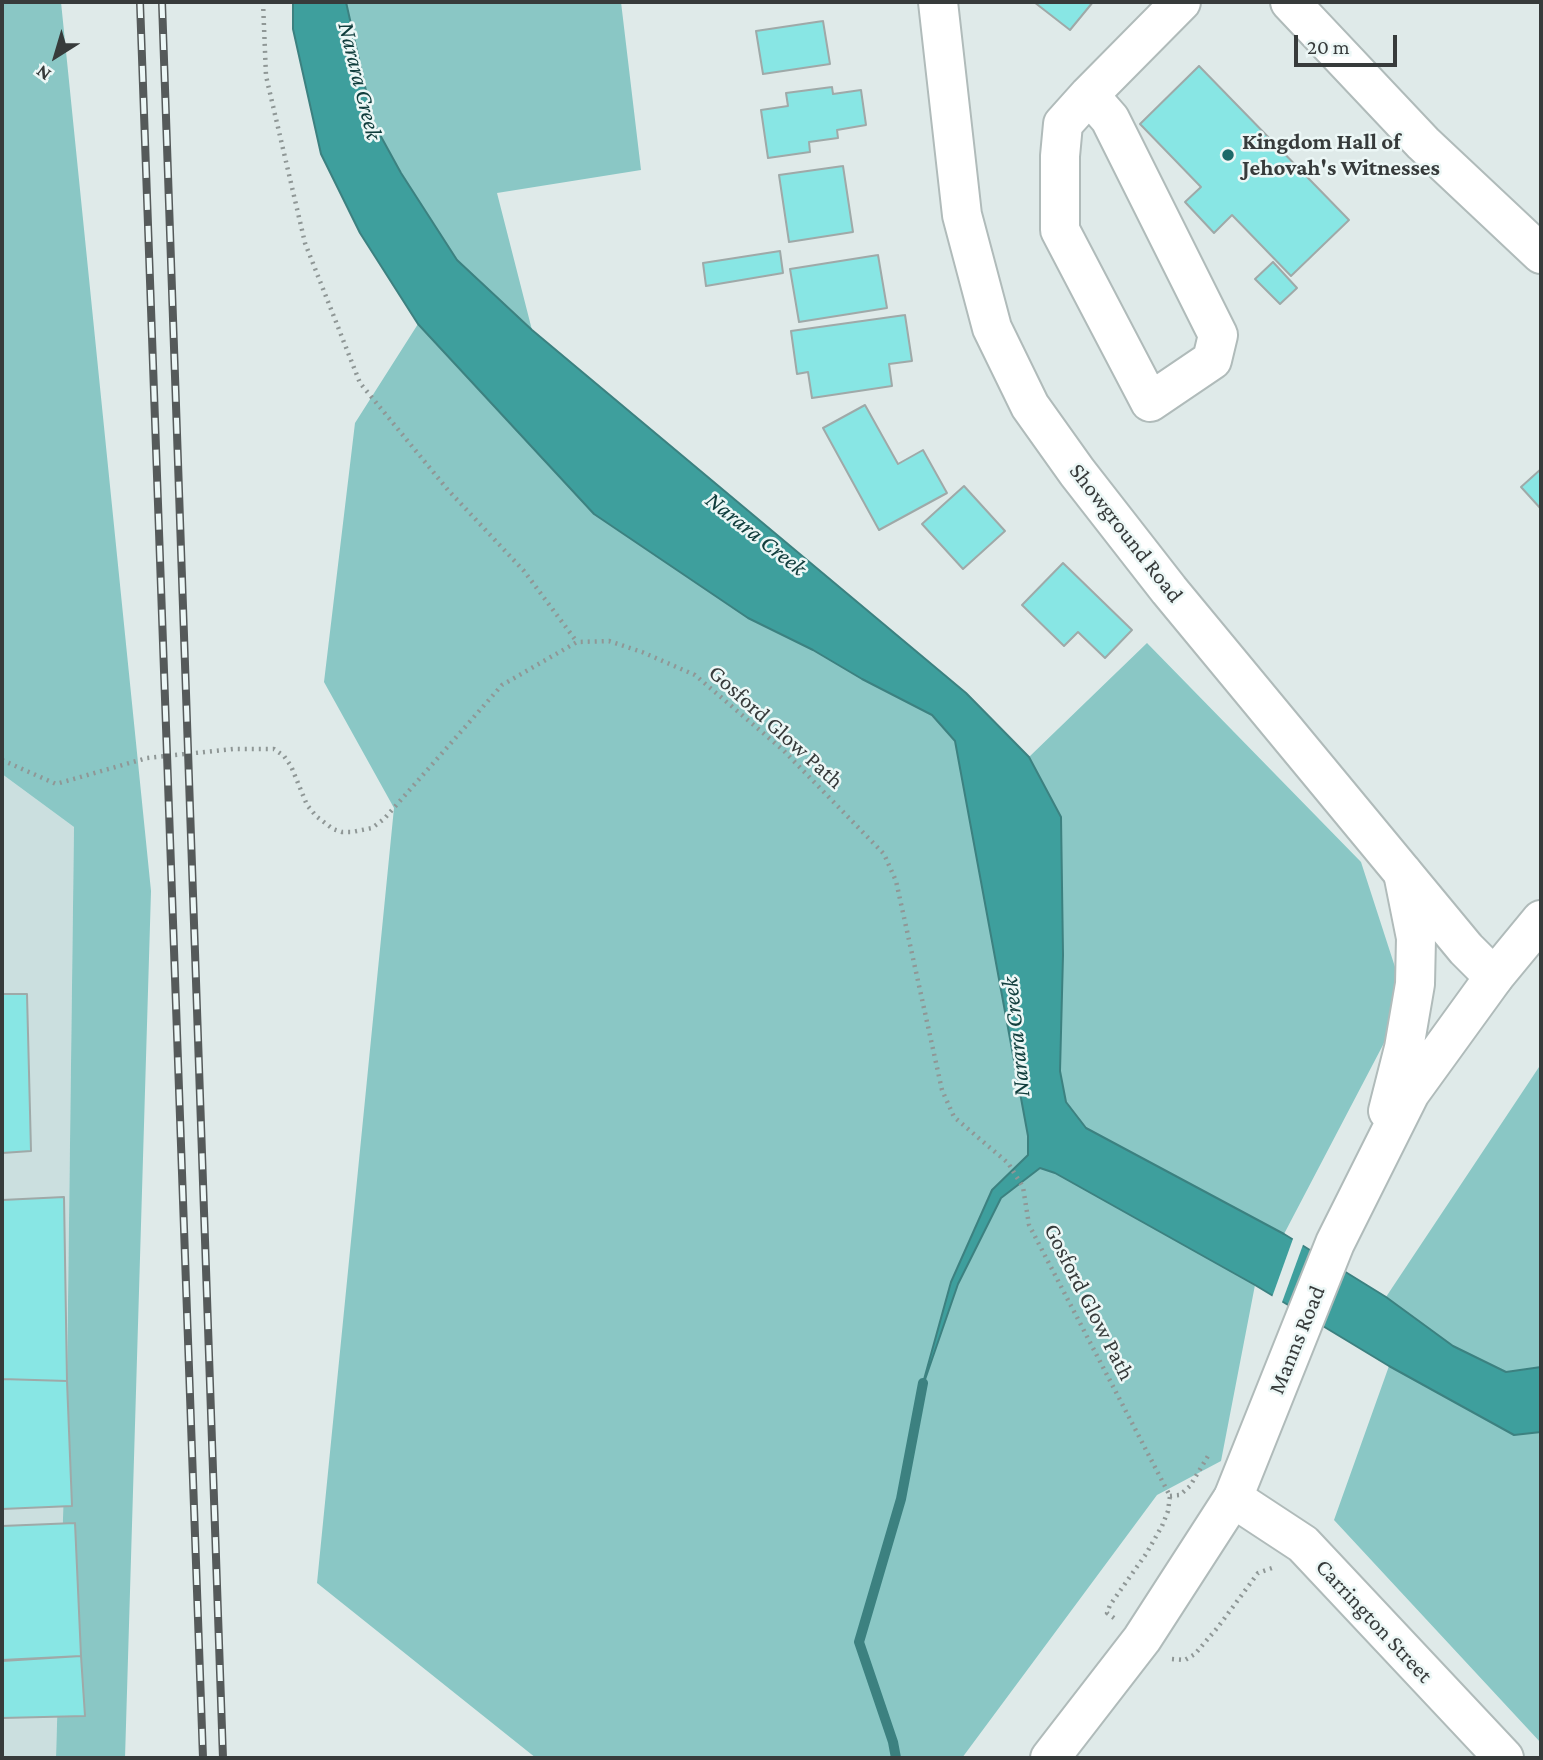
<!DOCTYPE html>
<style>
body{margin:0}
#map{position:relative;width:1543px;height:1760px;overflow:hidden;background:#dfeae9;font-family:"Crimson Pro",serif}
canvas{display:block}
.frame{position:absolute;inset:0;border:4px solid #373b3b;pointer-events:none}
.north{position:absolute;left:21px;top:21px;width:70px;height:70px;-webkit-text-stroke:5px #ecf7f6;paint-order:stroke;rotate:217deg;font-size:19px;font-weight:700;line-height:28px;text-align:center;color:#373b3b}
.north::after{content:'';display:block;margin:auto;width:24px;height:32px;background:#373b3b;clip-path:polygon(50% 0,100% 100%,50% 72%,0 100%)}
.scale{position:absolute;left:1294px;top:35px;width:103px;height:32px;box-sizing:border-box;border:4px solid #373b3b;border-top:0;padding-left:9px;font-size:21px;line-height:24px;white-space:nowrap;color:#373b3b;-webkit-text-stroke:5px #ecf7f6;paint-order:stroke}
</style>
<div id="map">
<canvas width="1543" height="1760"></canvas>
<div class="frame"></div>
<div class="north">N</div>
<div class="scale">20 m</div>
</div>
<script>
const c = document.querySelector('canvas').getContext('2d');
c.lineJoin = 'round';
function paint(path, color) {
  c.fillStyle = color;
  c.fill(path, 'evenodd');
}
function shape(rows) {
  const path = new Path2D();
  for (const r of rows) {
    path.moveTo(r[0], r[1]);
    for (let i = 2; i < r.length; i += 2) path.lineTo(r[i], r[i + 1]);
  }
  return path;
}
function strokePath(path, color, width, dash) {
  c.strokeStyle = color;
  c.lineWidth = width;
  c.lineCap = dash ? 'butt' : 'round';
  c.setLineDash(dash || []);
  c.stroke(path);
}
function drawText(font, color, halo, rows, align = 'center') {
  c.font = font + ' "Crimson Pro",serif';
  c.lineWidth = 5;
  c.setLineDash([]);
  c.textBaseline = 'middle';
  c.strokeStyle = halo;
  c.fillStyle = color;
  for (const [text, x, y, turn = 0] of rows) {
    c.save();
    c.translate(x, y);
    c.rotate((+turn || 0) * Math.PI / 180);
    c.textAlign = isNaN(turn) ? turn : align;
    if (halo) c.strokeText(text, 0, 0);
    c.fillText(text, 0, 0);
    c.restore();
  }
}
paint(shape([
 [2,774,74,827,67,1381,56,1758,2,1758]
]), '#cbdfdf');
paint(shape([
 [2,2,61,2,151,891,125,1758,56,1758,67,1381,74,827,2,774],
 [346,2,621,2,641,170,497,193,532,330,457,260,401,173,373,122],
 [418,324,594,514,748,618,813,650,862,679,932,715,955,741,1028,1136,1028,1156,992,1190,951,1282,925,1379,958,1284,1001,1198,1040,1168,1055,1173,1255,1285,1221,1461,1157,1495,962,1758,536,1758,317,1583,394,808,324,682,355,423],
 [1147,643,1361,862,1406,1001,1284,1234,1086,1129,1066,1102,1060,1071,1029,757],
 [1541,1064,1541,1367,1506,1372,1453,1346,1386,1297],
 [1389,1366,1513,1435,1541,1432,1541,1743,1334,1520]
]), '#8ac7c5');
const water = shape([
 [293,2,346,2,373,122,401,173,457,260,532,330,966,693,1029,757,1061,817,1063,955,1060,1071,1066,1102,1086,1128,1284,1234,1386,1297,1453,1346,1506,1372,1541,1367,1541,1432,1514,1435,1389,1366,1255,1285,1055,1173,1040,1168,1001,1198,958,1284,920,1394,951,1282,992,1190,1028,1155,1028,1136,955,741,932,715,862,679,813,650,748,618,594,514,418,324,360,233,321,154,293,29,293,2]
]);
paint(water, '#3e9f9d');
strokePath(water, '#3c8180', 2);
paint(shape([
 [1294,1236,1304,1242,1281,1305,1271,1300]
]), '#dfeae9');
strokePath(shape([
 [896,1758,893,1742,859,1642,901,1499,923,1383]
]), '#3c8180', 10);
const building = shape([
 [1034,2,1093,2,1070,30,1034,2],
 [823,21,830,64,763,74,756,31,823,21],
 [1199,66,1349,220,1291,276,1232,215,1214,233,1185,202,1201,187,1140,124,1199,66],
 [832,87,833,94,861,90,866,125,837,130,838,138,809,142,810,152,768,158,761,110,788,106,786,93,832,87],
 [843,166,853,232,789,242,779,175,843,166],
 [780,251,783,273,706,286,703,263,780,251],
 [878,255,887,308,799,322,790,269,878,255],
 [1273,262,1297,288,1280,304,1255,279,1273,262],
 [905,315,912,361,889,364,892,386,812,398,808,372,797,374,791,331,905,315],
 [865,405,898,464,923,450,947,493,879,530,823,428,865,405],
 [1541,469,1541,509,1521,487,1541,469],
 [964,486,1005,531,963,569,922,524,964,486],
 [1063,563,1132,630,1105,658,1078,632,1064,646,1022,605,1063,563],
 [2,994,27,994,31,1151,2,1153,2,994],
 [64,1197,67,1381,2,1379,2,1200,64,1197],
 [2,1379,67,1381,72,1506,2,1509,2,1379],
 [75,1523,81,1656,2,1660,2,1526,75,1523],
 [81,1656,85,1716,2,1718,2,1661,81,1656]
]);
paint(building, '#88e6e4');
strokePath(building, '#9fa9a8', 2);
const minor = shape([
 [938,2,962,215,992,328,1030,406,1077,472,1169,590,1466,949,1494,977],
 [1290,2,1423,143,1541,254],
 [1089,95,1110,119,1218,335,1212,360,1150,402,1060,230,1060,156,1063,124,1089,95,1181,2],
 [1233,1498,1303,1544,1504,1758]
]);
const major = shape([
 [1388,1111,1404,1048,1415,984,1416,938,1403,873],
 [1050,1758,1142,1639,1233,1498,1335,1243,1410,1093,1494,977,1541,920]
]);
strokePath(minor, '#b0bbba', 42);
strokePath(major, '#b0bbba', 42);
strokePath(shape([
 [263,2,266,76,305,243,360,383,448,490,524,571,577,642],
 [2,760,56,784,147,758,233,749,274,749,284,756,291,766,307,805,316,816,333,829,342,832,352,832,372,828,384,819,502,685,577,642,609,641,642,652,695,675,783,750,884,854,896,881,942,1090,954,1117,1008,1163,1023,1187,1029,1225,1170,1496],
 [1170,1496,1180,1495,1190,1486,1208,1456],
 [1114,1618,1107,1613,1110,1605,1146,1554,1162,1526,1168,1511,1170,1496],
 [1172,1659,1185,1660,1195,1654,1218,1627,1258,1573,1272,1568]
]), '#8f9796', 4.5, [2, 5]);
strokePath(minor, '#fff', 38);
strokePath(major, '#fff', 38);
const rail = shape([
 [140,2,203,1758],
 [162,2,223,1758]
]);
strokePath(rail, '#555a5a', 8);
strokePath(rail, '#ecf7f6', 5, [16]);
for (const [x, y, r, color] of [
 [1228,155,7,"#1d6a69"]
]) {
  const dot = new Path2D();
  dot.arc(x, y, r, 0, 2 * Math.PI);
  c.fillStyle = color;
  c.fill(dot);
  strokePath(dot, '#ecf7f6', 2.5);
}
drawText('bold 23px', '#373b3b', '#ecf7f6', [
 ["Kingdom Hall of",1242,142],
 ["Jehovah's Witnesses",1242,168]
], 'left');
drawText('23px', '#373b3b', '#ecf7f6', [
 ["Showground Road",1126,533,52],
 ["Gosford Glow Path",776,727,42],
 ["Gosford Glow Path",1089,1302,63],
 ["Manns Road",1297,1340,-68],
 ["Carrington Street",1374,1621,47]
]);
drawText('italic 24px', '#103d3c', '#ecf7f6', [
 ["Narara Creek",360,81,76],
 ["Narara Creek",756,534,38],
 ["Narara Creek",1016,1037,-96]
]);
</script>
